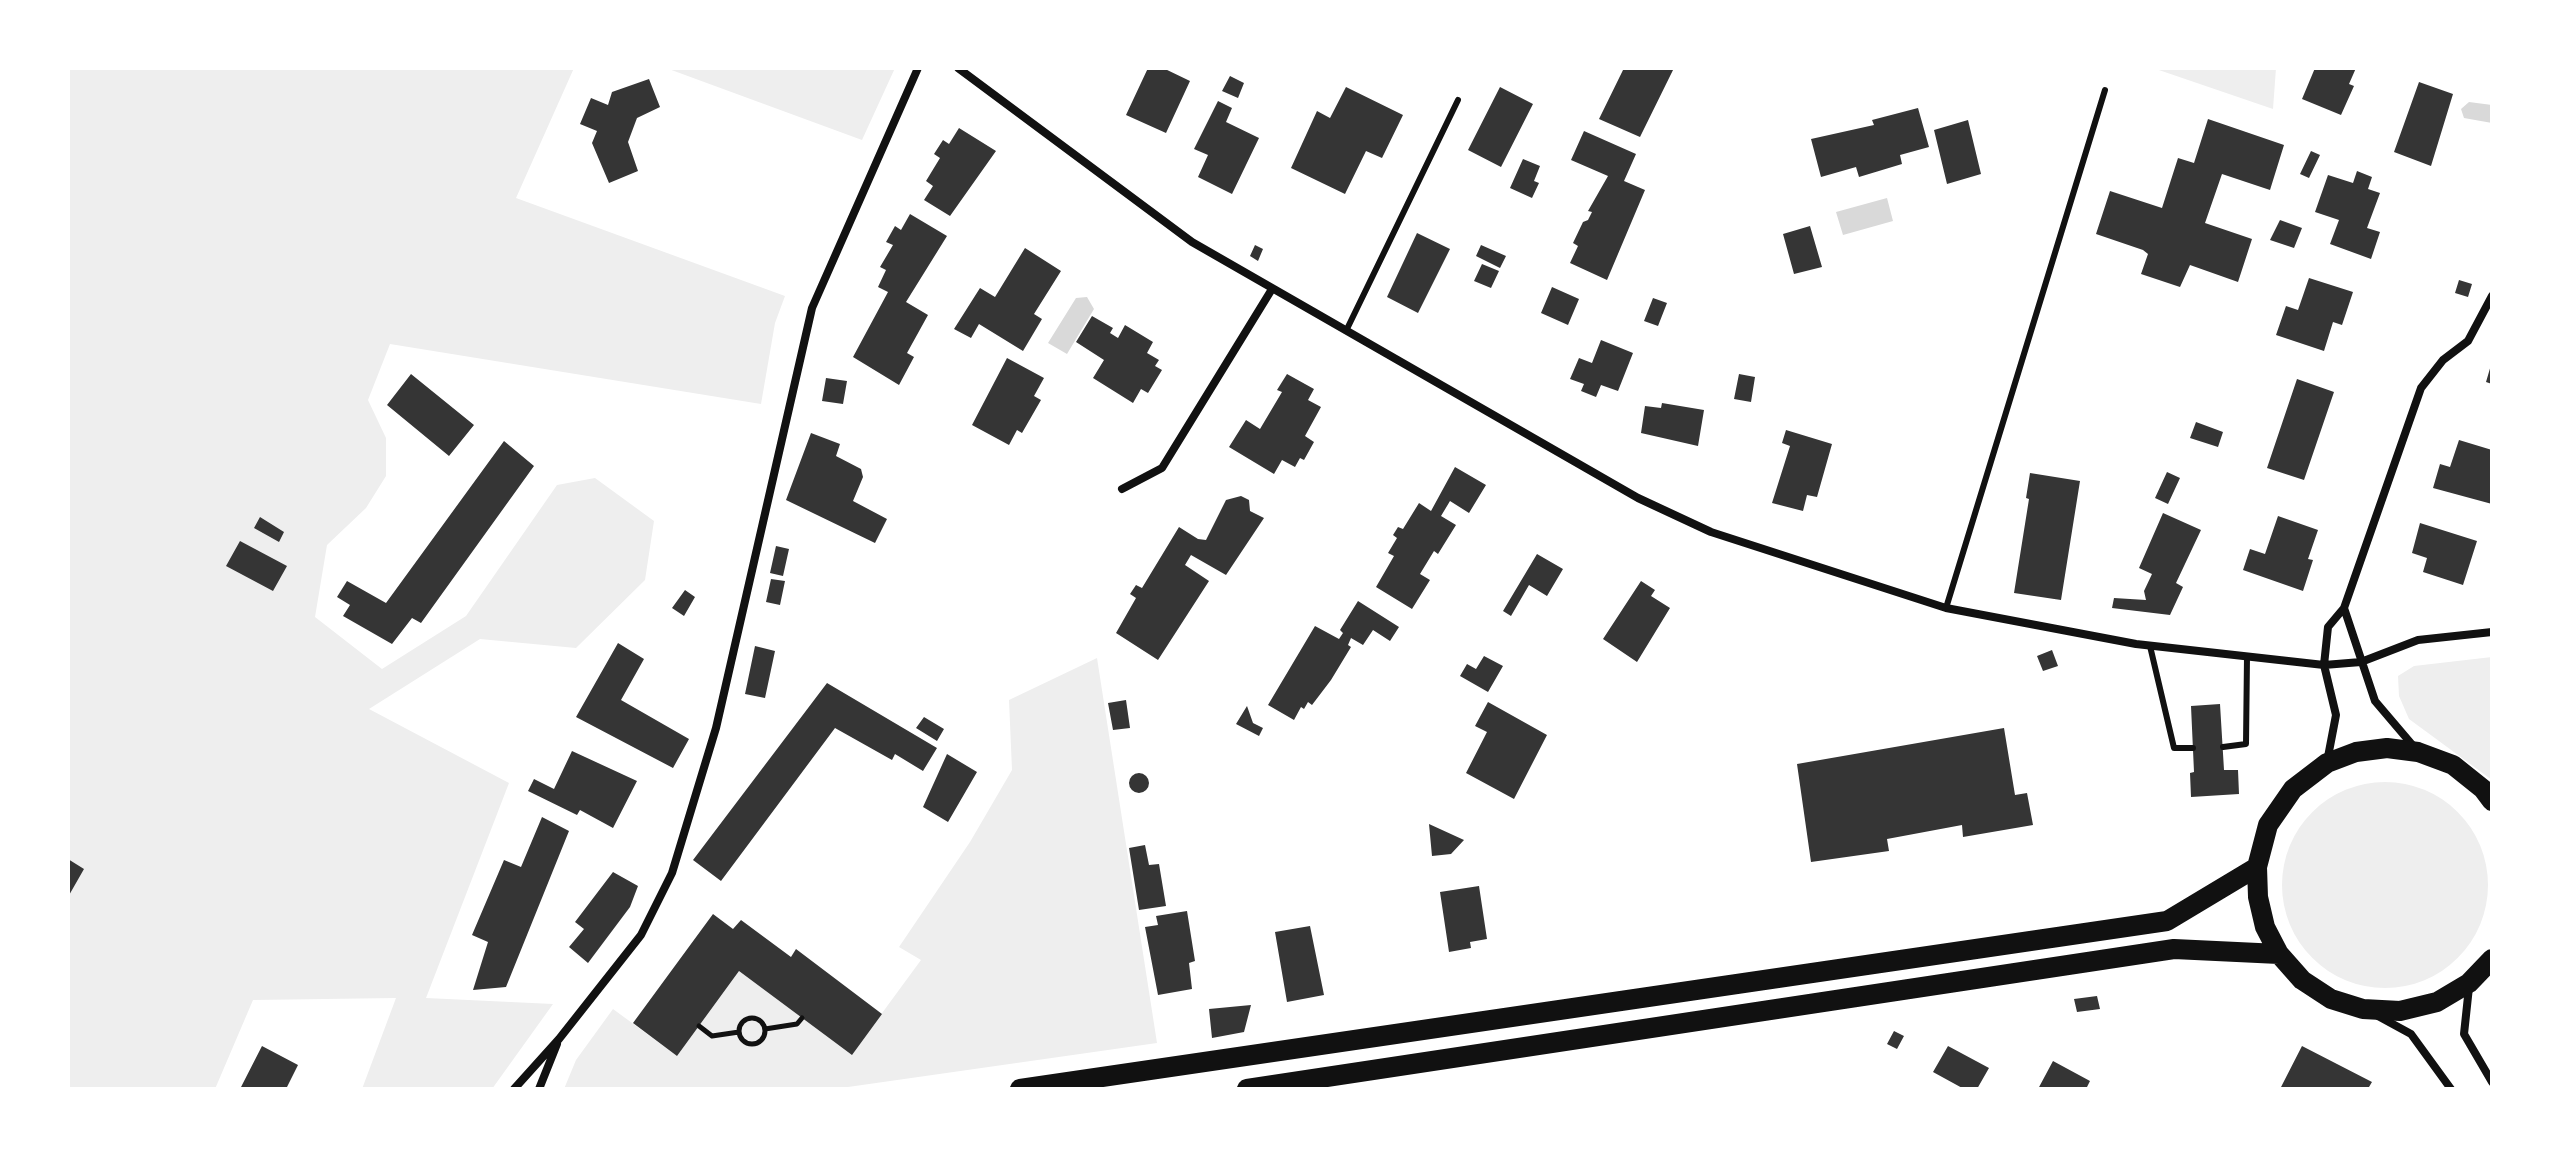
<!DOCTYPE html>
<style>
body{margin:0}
#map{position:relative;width:2560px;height:1157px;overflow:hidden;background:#fff;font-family:Merriweather,serif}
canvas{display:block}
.frame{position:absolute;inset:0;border:70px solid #fff;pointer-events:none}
</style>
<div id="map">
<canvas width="2560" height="1157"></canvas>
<div class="frame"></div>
</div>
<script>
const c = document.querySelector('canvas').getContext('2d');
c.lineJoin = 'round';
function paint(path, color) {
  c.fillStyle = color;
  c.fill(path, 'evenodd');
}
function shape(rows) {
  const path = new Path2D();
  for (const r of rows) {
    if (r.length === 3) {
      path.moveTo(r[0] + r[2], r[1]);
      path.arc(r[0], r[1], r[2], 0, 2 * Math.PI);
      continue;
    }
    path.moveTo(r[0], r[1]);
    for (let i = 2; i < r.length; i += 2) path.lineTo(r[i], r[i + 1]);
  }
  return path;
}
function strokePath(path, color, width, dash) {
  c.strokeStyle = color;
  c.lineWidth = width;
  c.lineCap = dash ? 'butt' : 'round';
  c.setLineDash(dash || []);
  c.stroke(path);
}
paint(shape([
 [68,68,574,68,516,198,785,296,775,323,761,404,390,344,368,400,386,438,386,476,366,508,327,545,315,617,382,669,466,616,557,485,595,478,654,521,645,580,576,648,480,639,369,709,509,783,426,998,553,1004,492,1089,362,1089,396,998,253,1000,215,1089,68,1089],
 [666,68,895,68,862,140],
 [2153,68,2276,68,2273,109],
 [2492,657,2492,780,2409,719,2399,696,2398,676,2414,666],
 [1097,658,1157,1043,834,1089,564,1089,576,1060,613,1009,677,1056,739,971,852,1054,921,960,899,947,970,842,1012,770,1009,700],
 [2385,885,103]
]), '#eee');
paint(shape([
 [2469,102,2492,105,2492,123,2464,118,2461,109],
 [1887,198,1893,221,1843,235,1836,212],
 [1087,297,1094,309,1067,354,1048,343,1076,298]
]), '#d9d9d9');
paint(shape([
 [1148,68,1163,68,1190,81,1166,133,1126,115],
 [1624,68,1674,68,1640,137,1599,119],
 [2315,68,2356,68,2349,84,2354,86,2341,115,2302,99],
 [1230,76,1244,83,1238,98,1222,91],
 [649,79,660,107,637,118,628,142,638,171,609,183,592,143,597,131,580,124,591,98,608,105,612,92],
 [2419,82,2453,94,2431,166,2394,152],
 [1346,87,1403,115,1382,158,1366,151,1345,194,1291,168,1317,111,1330,118],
 [1500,87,1533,104,1501,167,1468,150],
 [1218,101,1232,108,1226,122,1259,138,1232,194,1198,177,1208,155,1194,149],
 [1918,108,1929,147,1900,155,1902,164,1859,177,1856,167,1821,177,1811,139,1874,125,1872,120],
 [2208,119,2284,145,2270,190,2222,174,2205,223,2252,239,2238,282,2190,265,2180,287,2141,274,2148,254,2143,250,2096,234,2110,191,2162,208,2178,158,2194,163],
 [1968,120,1981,174,1947,184,1934,130],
 [959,128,996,151,950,216,924,200,933,186,926,181,940,158,934,154,943,140,949,144],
 [1584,131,1636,154,1624,181,1645,190,1607,280,1570,263,1578,246,1573,243,1583,222,1588,220,1592,212,1588,211,1608,176,1571,160],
 [2311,151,2320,155,2309,178,2300,174],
 [1523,159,1540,166,1534,181,1539,183,1532,198,1510,188],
 [2357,171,2372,177,2368,189,2380,193,2367,228,2380,232,2371,259,2330,244,2339,220,2315,212,2328,175,2353,183],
 [910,214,947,236,906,302,928,315,907,353,914,357,899,385,853,357,888,292,878,287,886,270,880,267,893,245,886,242,895,226,901,230],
 [2280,220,2302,228,2294,248,2270,240],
 [1810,226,1822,267,1794,274,1783,234],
 [1417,233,1450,249,1418,313,1387,297],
 [1255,245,1263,249,1258,261,1250,256],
 [1481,245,1506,256,1500,268,1476,256],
 [1025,248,1061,271,1034,314,1042,319,1023,351,979,324,971,338,954,329,980,288,995,297],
 [1482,264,1499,271,1491,288,1474,281],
 [2309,278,2353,292,2342,325,2333,322,2324,351,2276,335,2286,306,2298,310],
 [2459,280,2472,284,2468,297,2455,293],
 [1552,287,1579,299,1568,325,1541,313],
 [1653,298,1667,303,1658,326,1644,321],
 [1092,316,1113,328,1110,333,1118,338,1125,325,1153,342,1147,353,1159,360,1155,366,1162,370,1148,393,1141,389,1133,403,1093,378,1104,360,1076,342],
 [1601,340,1633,353,1618,391,1601,385,1596,397,1581,391,1584,384,1570,379,1579,358,1592,363],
 [1007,358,1044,378,1034,396,1041,400,1022,433,1017,430,1009,445,972,425],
 [2491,365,2492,366,2492,384,2486,382],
 [411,374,474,425,449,456,387,405],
 [1287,374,1314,389,1308,400,1321,407,1305,436,1314,442,1304,460,1300,458,1295,467,1282,460,1274,474,1229,447,1246,420,1260,429,1282,392,1277,390],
 [1739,374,1755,377,1751,402,1734,399],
 [826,378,847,381,843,404,822,401],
 [2297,379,2334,392,2304,480,2267,468],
 [1662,403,1704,410,1698,446,1641,433,1645,406,1661,408],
 [2196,422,2223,432,2218,447,2190,438],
 [1786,430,1832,444,1817,497,1807,495,1803,511,1772,503,1790,446,1782,443],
 [811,433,840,444,836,456,861,469,863,477,853,501,887,519,875,543,786,500],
 [2459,440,2492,450,2492,504,2433,488,2440,464,2450,467],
 [504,441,534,466,421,623,412,618,392,644,343,616,350,605,337,597,347,581,386,603],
 [1455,467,1486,485,1469,513,1450,501,1441,516,1456,525,1438,554,1434,551,1420,574,1430,580,1412,609,1376,587,1394,556,1388,553,1397,538,1393,535,1398,527,1403,529,1419,503,1431,511],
 [2167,472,2180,478,2168,504,2155,498],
 [2030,473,2080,481,2061,600,2014,593,2029,499,2026,498],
 [1241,496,1249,500,1250,511,1264,518,1226,575,1191,555,1185,565,1209,581,1158,660,1116,633,1136,598,1130,594,1136,585,1142,588,1179,527,1198,539,1206,540,1226,500],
 [2163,513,2201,530,2176,583,2183,587,2170,615,2112,608,2114,598,2146,600,2144,591,2152,574,2139,568],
 [2278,516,2318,530,2308,559,2313,560,2303,591,2243,570,2250,549,2265,554],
 [260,517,284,532,279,542,254,528],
 [2420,523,2477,541,2463,585,2423,572,2427,558,2412,553],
 [240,541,287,566,273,591,226,566],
 [776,546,789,549,783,576,770,573],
 [1537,554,1563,569,1547,596,1529,585,1511,616,1503,611],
 [771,579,785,581,780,605,766,602],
 [1641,581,1655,590,1651,596,1670,608,1637,662,1603,639],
 [685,590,695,597,684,616,672,608],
 [1358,601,1399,627,1390,641,1373,630,1363,645,1351,638,1348,645,1351,647,1331,680,1312,705,1308,702,1304,709,1301,707,1294,720,1268,705,1315,626,1339,639,1343,633,1340,630],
 [618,643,644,659,621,700,689,739,673,768,576,717],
 [755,646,775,651,765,698,745,694],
 [2052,650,2058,666,2043,671,2037,656],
 [1484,656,1503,666,1488,692,1460,676,1467,664,1476,669],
 [827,683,937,748,923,771,895,754,892,760,835,728,721,881,693,860],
 [1126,700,1130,728,1113,730,1108,703],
 [1488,702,1547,735,1514,799,1466,773,1487,732,1475,726],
 [2220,704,2224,770,2238,770,2239,794,2191,797,2190,773,2194,772,2191,706],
 [1247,706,1253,723,1263,728,1259,736,1236,724],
 [924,717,944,729,937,741,916,728],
 [2004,728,2015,795,2027,793,2033,825,1963,837,1962,825,1887,839,1889,851,1811,862,1797,764],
 [572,751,637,781,613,828,580,810,577,815,528,791,534,779,554,789],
 [947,754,977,772,948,822,923,807],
 [1139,783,10],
 [542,817,569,831,506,987,473,990,488,942,472,935,504,860,521,867],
 [1429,824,1464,840,1451,854,1432,856],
 [1145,845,1149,865,1159,864,1166,906,1139,910,1129,848],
 [68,859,84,869,68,897],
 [613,872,638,886,630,907,588,963,569,947,584,929,575,922],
 [1479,886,1487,939,1470,942,1471,948,1449,952,1440,892],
 [1187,911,1195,961,1189,963,1192,989,1158,995,1145,927,1158,925,1156,916],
 [713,914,733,929,741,920,791,957,796,949,882,1014,852,1055,739,971,677,1056,633,1023],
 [1310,926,1324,995,1287,1002,1275,932],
 [2097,996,2100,1009,2077,1012,2074,999],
 [1251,1005,1244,1032,1212,1038,1209,1009],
 [1894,1031,1904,1036,1897,1049,1887,1044],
 [262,1046,298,1065,286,1089,240,1089],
 [1948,1046,1989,1068,1977,1089,1964,1089,1933,1072],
 [2302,1046,2372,1082,2369,1087,2373,1089,2280,1089],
 [2053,1061,2090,1081,2086,1089,2038,1089]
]), '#353535');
strokePath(shape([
 [752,1031,13],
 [699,1026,712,1036,739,1032],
 [765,1029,797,1024,802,1018]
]), '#111', 5);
strokePath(shape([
 [1346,331,1458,100],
 [1946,608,2105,90],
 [2150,646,2174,748,2193,748],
 [2223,747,2246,744,2247,657]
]), '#111', 6);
strokePath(shape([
 [958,68,1192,242,1638,498,1711,532,1946,608,2136,644,2324,665,2361,662,2418,640,2492,632],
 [1122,489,1162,468,1272,289],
 [2415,748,2375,701,2344,608,2421,388,2443,360,2468,341,2492,296],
 [2327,762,2336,715,2324,665,2328,627,2344,608],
 [2469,987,2464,1034,2492,1082],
 [2378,1016,2411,1034,2451,1089],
 [514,1089,559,1039,641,935,672,873,716,728,812,308,918,68],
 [539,1089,557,1044]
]), '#111', 8);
strokePath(shape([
 [2492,801,2483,789,2453,765,2418,752,2387,748,2356,752,2327,763,2293,789,2268,825,2257,867,2258,897,2265,927,2279,954,2302,980,2331,999,2363,1009,2400,1011,2437,1002,2469,983,2492,959],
 [1020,1089,2167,921,2257,867],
 [1247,1089,2174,949,2279,954]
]), '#111', 20);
</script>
